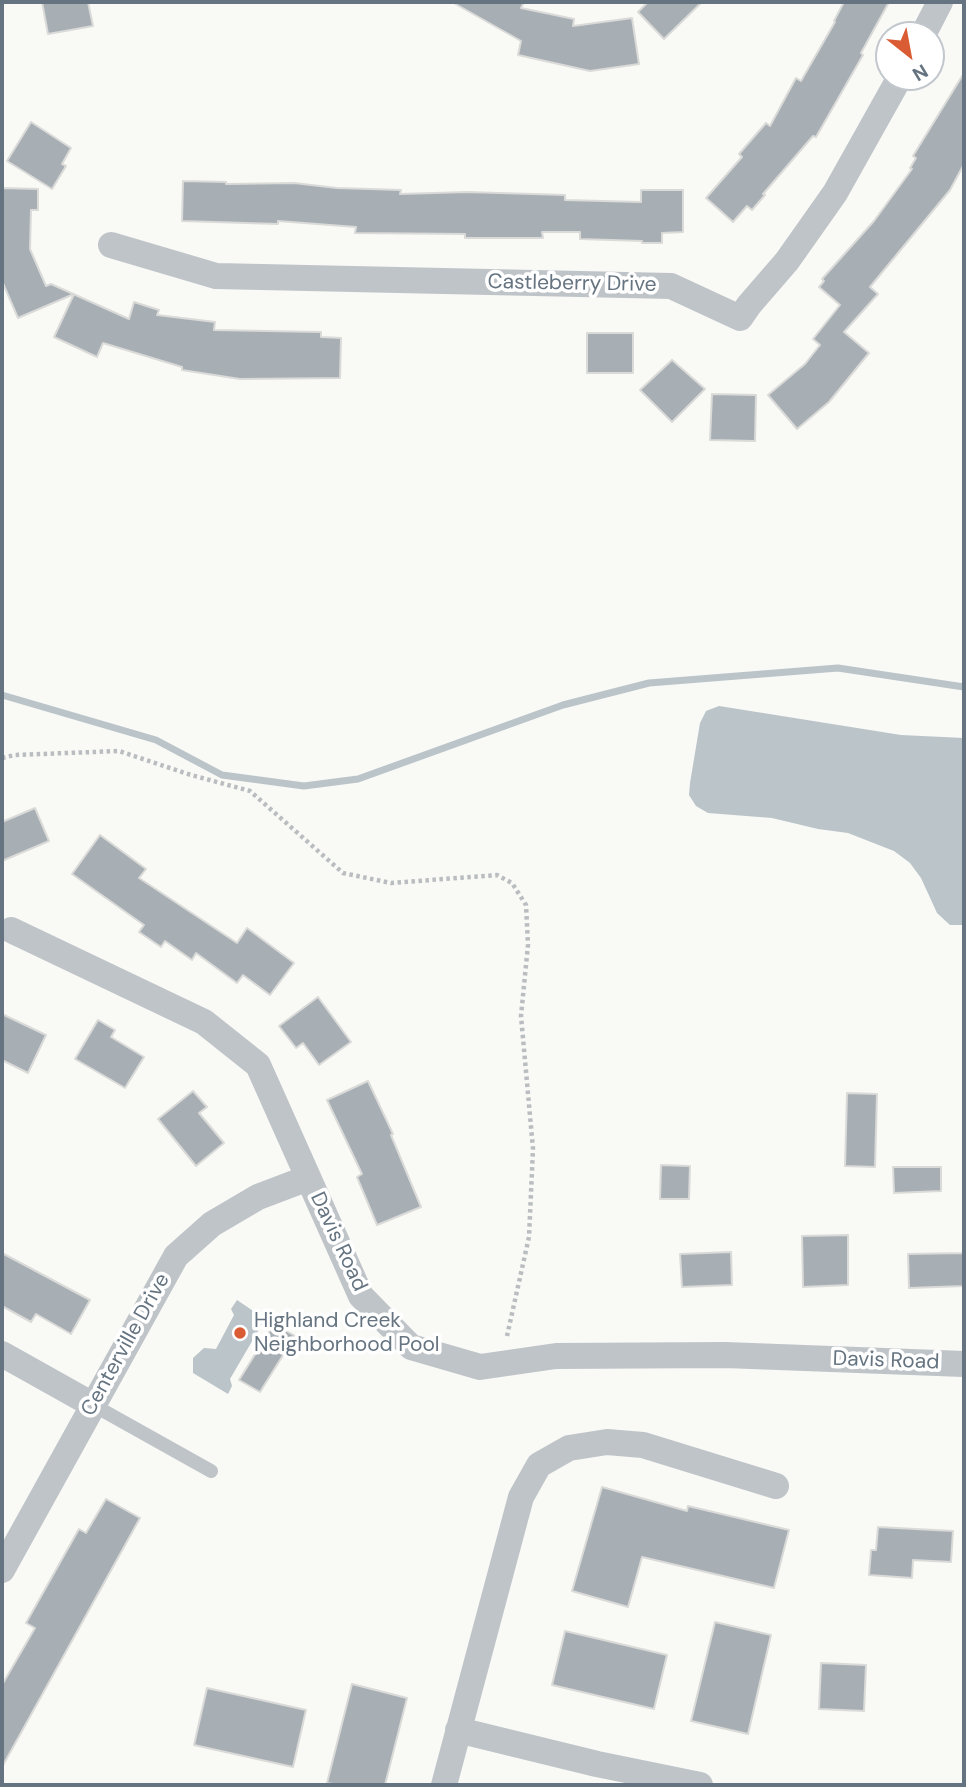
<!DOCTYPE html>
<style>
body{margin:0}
#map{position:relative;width:966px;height:1787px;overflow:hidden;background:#f9f9f6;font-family:"DM Sans",sans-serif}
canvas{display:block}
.frame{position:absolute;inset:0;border:4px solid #657480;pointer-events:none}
.north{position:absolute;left:875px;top:21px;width:70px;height:70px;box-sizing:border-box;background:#fff;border:2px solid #c1c7cc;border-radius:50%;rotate:149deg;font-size:19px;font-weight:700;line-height:28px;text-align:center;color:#657480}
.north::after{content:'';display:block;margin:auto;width:24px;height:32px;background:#da5c35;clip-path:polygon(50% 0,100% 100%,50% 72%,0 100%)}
</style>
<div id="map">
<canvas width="966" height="1787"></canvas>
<div class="frame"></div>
<div class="north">N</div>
</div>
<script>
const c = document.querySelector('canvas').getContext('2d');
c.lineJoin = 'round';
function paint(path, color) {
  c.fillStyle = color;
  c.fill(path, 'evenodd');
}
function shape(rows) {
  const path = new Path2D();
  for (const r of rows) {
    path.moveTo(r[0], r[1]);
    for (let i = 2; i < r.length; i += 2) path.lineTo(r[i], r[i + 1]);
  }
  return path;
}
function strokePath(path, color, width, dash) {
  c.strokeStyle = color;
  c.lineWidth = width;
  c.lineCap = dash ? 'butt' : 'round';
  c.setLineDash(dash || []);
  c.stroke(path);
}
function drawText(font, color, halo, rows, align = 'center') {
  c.font = font + ' "DM Sans",sans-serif';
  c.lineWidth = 7;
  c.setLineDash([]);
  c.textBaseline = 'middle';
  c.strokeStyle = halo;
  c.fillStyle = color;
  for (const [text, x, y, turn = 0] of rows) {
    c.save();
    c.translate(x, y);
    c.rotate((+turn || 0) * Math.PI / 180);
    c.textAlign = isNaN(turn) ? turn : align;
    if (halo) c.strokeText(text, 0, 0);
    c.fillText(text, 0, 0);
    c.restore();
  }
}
paint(shape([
 [719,706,901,735,964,738,964,925,950,925,937,913,921,878,910,863,894,851,848,833,818,829,772,818,708,813,696,806,689,795,690,783,700,723,706,711],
 [237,1300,265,1319,230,1379,232,1386,228,1394,193,1373,193,1358,204,1348,216,1349,234,1315,231,1309]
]), '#bac4c9');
strokePath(shape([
 [2,695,156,740,222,775,304,786,358,779,563,705,649,683,838,668,964,687]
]), '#bac4c9', 7);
const building = shape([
 [42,2,88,2,93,26,48,34,42,2],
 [452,2,524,2,521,8,574,19,573,26,632,18,639,64,590,71,518,55,521,41,452,2],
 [648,2,702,2,664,39,638,12,648,2],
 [844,2,889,2,861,53,863,55,816,137,813,136,763,194,765,195,752,210,747,206,733,222,706,198,742,157,739,154,766,123,770,126,796,78,801,81,835,22,834,21,844,2],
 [964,73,964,164,950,190,870,287,878,294,844,332,869,353,829,402,797,429,768,395,805,364,820,345,813,339,840,305,819,287,824,281,822,279,874,221,912,169,910,168,916,158,913,156,964,73],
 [31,122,71,148,62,164,66,166,52,189,7,161,31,122],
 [183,181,226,182,226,184,294,183,337,188,401,190,400,194,467,192,565,195,565,200,641,202,641,190,683,190,683,232,662,233,662,243,642,243,642,241,580,239,580,232,542,232,543,238,465,238,465,234,355,233,356,227,278,221,278,224,182,221,183,181],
 [2,188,38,189,38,210,31,210,30,249,46,286,51,284,129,319,134,302,159,310,157,315,215,322,214,330,321,332,321,337,341,338,340,378,240,379,182,370,182,367,103,343,97,357,54,337,74,294,18,318,2,281,2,188],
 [587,333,633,333,633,373,587,373,587,333],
 [672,360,705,389,672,422,640,390,672,360],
 [712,394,756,395,755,441,710,440,712,394],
 [35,808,49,841,2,861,2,822,35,808],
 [100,835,146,869,139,878,237,943,247,928,294,963,270,995,243,975,237,983,196,953,192,960,165,941,161,947,139,932,144,925,72,874,100,835],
 [318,997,351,1042,319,1065,303,1043,296,1048,279,1026,318,997],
 [2,1014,46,1035,28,1073,2,1060,2,1014],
 [98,1020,115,1030,111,1037,144,1057,125,1088,75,1059,98,1020],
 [368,1081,393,1134,391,1135,421,1207,377,1225,357,1177,362,1174,327,1100,368,1081],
 [193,1091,207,1107,199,1113,224,1143,196,1166,158,1119,193,1091],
 [847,1093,877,1094,875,1167,845,1166,847,1093],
 [661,1165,690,1166,689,1199,660,1199,661,1165],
 [893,1167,941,1167,941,1191,894,1193,893,1167],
 [848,1235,848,1285,803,1287,802,1236,848,1235],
 [731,1252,732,1285,682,1287,680,1254,731,1252],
 [2,1253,90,1300,71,1334,36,1314,31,1322,2,1306,2,1253],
 [963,1253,964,1286,909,1288,908,1254,963,1253],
 [274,1324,295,1336,260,1392,239,1380,274,1324],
 [602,1487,687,1511,688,1506,789,1530,774,1588,642,1557,628,1607,572,1591,602,1487],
 [106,1499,140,1518,2,1767,2,1685,35,1628,26,1623,79,1529,86,1533,106,1499],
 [878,1527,953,1531,951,1562,913,1560,912,1578,869,1575,871,1550,876,1550,878,1527],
 [715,1622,771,1635,748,1734,691,1721,715,1622],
 [565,1631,667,1655,654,1709,552,1685,565,1631],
 [821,1663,866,1665,864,1711,819,1709,821,1663],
 [352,1684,407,1698,385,1785,338,1785,327,1783,352,1684],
 [207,1688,306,1710,293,1767,194,1745,207,1688]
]);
paint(building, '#a7afb5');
strokePath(building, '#dadad8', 2);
strokePath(shape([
 [2,758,15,755,119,751,191,775,250,791,343,873,391,883,497,875,512,883,526,905,528,945,521,1016,533,1149,529,1237,507,1336]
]), '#babdc0', 4.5, [3.5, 3.5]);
strokePath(shape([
 [93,1405,211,1471]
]), '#bfc4c8', 14);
strokePath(shape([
 [923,35,940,2],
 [111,245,216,276,671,286,740,318,749,305,787,261,835,193,900,77],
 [11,930,204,1022,258,1065,361,1296,411,1347,480,1367,556,1356,725,1355,964,1364],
 [2,1354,93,1405],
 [2,1570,176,1256,212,1224,258,1197,308,1178],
 [458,1730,597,1764,700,1785],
 [444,1785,521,1497,539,1465,569,1448,607,1442,643,1445,776,1486]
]), '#bfc4c8', 26);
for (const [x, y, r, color] of [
 [240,1333,7,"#da5c35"]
]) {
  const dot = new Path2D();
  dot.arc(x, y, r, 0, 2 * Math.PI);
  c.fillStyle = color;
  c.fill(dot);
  strokePath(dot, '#fff', 2.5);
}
drawText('21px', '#657480', '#fff', [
 ["Castleberry Drive",572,284,1],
 ["Davis Road",338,1242,65],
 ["Centerville Drive",126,1345,-61],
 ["Davis Road",886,1361,2]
]);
drawText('21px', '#657480', '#fff', [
 ["Highland Creek",254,1321],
 ["Neighborhood Pool",254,1345]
], 'left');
</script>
